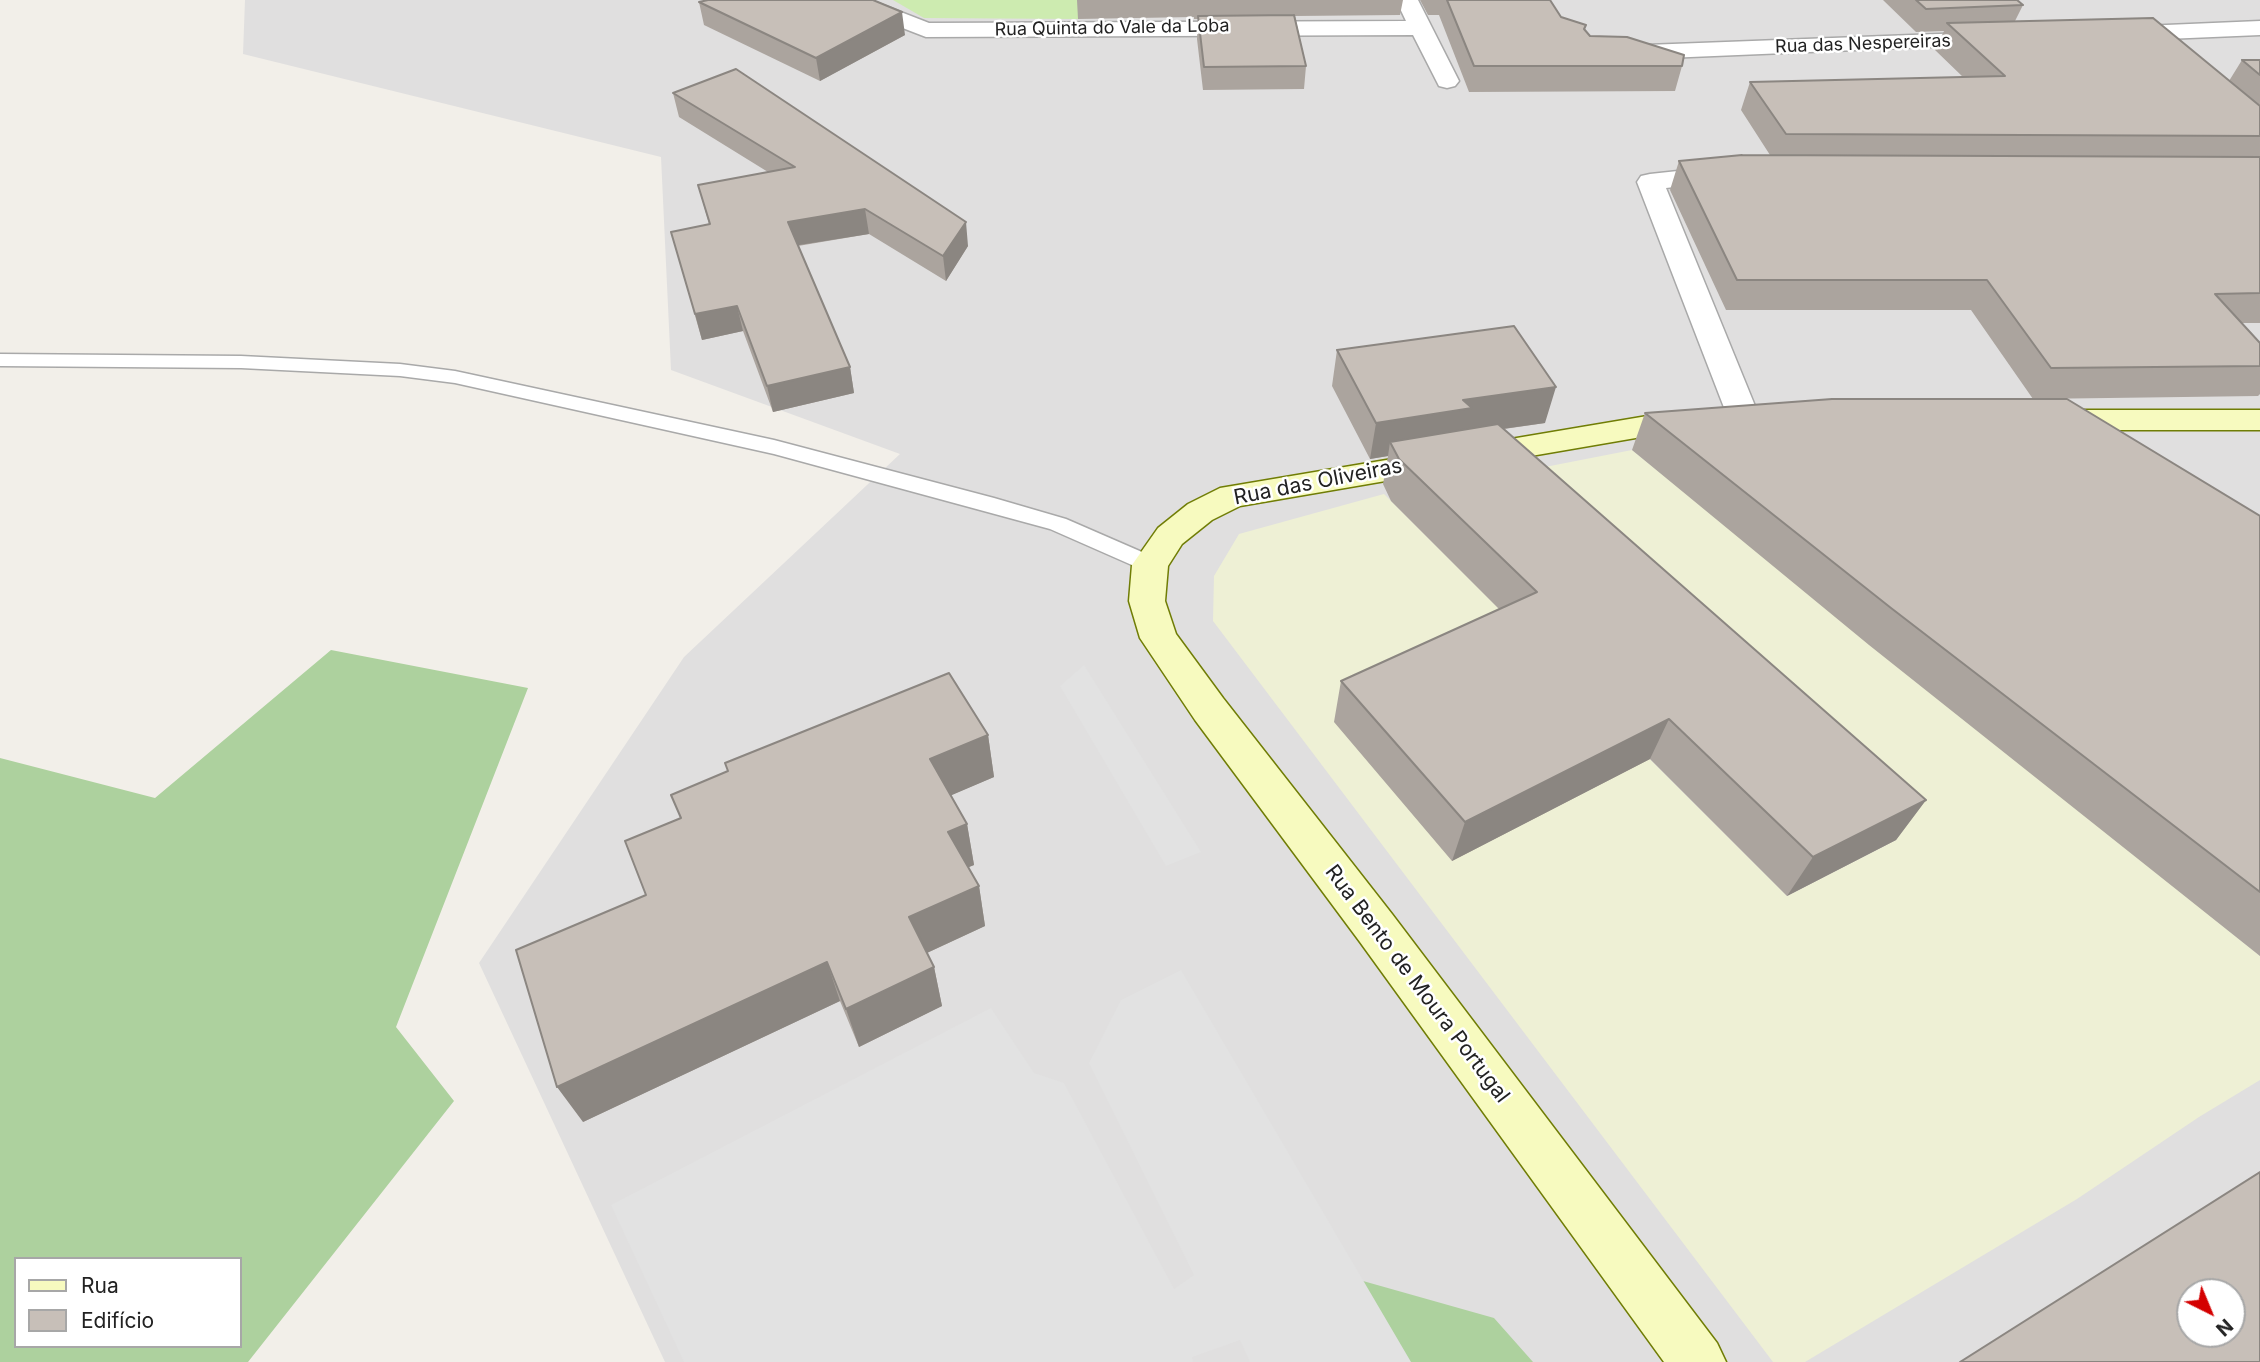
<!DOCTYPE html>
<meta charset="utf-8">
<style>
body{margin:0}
#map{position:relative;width:2260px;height:1362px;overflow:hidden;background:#f2efe9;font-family:Inter,sans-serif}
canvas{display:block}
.legend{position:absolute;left:14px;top:1257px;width:228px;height:91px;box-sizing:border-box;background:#fff;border:2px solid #a7a7a7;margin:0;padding:9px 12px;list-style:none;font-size:21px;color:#222}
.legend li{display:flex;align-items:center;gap:14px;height:35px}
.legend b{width:35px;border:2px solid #a7a7a7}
.north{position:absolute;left:2176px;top:1278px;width:70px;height:70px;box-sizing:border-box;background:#fff;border:2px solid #a7a7a7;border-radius:50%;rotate:137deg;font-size:19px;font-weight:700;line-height:28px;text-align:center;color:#222}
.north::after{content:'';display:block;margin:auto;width:24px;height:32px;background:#d40000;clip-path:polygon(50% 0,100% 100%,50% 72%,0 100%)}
</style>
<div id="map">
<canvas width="2260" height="1362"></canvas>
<ul class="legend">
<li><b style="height:9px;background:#f7fabf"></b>Rua</li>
<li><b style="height:19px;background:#c7bfb8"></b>Edifício</li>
</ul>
<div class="north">N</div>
</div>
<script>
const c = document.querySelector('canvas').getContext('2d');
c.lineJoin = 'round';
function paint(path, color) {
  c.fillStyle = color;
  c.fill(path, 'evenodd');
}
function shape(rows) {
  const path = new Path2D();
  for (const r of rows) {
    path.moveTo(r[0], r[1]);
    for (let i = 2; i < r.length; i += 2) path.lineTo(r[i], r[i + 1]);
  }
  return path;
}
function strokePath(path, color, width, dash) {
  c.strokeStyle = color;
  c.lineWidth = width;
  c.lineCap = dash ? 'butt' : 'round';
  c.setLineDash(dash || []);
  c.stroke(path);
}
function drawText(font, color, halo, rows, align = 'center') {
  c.font = font + ' Inter,sans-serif';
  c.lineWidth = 5;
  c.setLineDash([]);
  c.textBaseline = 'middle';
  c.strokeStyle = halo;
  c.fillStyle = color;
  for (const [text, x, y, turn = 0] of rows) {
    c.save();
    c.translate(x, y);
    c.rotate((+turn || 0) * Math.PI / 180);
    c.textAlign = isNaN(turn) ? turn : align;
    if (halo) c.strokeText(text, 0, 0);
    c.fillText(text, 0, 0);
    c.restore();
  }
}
paint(shape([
 [245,0,2260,0,2260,1362,665,1362,479,963,684,657,900,454,671,370,661,157,243,54],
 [2190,1292,2232,1292,2232,1334,2190,1334]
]), '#e0dfdf');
paint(shape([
 [1632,450,2260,956,2260,1080,2199,1117,2077,1199,1805,1362,1773,1362,1213,621,1214,576,1239,534,1384,494,1787,896,1896,840,1499,476]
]), '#eef0d5');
paint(shape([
 [893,0,1078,0,1078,19,924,18]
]), '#cdebb0');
paint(shape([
 [331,650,528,688,396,1027,454,1101,248,1362,0,1362,0,758,155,798],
 [16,1259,240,1259,240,1346,16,1346],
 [1363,1281,1494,1318,1533,1362,1251,1362]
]), '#add19e');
paint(shape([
 [1084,665,1201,852,1166,866,1060,686],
 [1181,970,1411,1362,1250,1362,1240,1340,1192,1357,1193,1362,684,1362,611,1205,991,1008,1034,1073,1064,1083,1174,1289,1194,1275,1089,1063,1121,1000]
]), '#e2e2e2');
const lane = shape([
 [0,354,241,356,400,364,455,371,774,440,994,498,1066,519,1158,559,1161,565,1158,571,1150,573,1050,529,774,454,455,383,400,376,241,368,0,366,0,354]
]);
const street = shape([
 [840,0,870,0,929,23,1406,21,1396,0,1418,0,1459,81,1455,86,1447,88,1439,86,1413,35,926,37,843,5,840,0],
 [2260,21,2260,35,2119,41,2111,39,2108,34,2111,29,2119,27,2260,21],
 [1992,32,2000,34,2003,39,2000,44,1619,60,1611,58,1607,53,1611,48,1619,46,1992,32],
 [1724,166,1733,168,1737,174,1733,180,1666,188,1762,423,1757,430,1746,433,1735,430,1730,423,1637,182,1641,176,1650,174,1724,166]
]);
const secondary = shape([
 [2048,410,2260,410,2260,430,2048,430,2037,427,2032,420,2037,413,2048,410],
 [1659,414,1694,414,1705,417,1710,424,1705,431,1694,434,1659,434,1240,506,1212,520,1182,544,1168,566,1165,601,1176,634,1223,698,1392,914,1717,1343,1726,1362,1664,1362,1360,942,1195,720,1140,638,1129,601,1132,565,1158,528,1188,504,1220,488,1659,414]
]);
strokePath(lane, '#a9a9a9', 3);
strokePath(street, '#a9a9a9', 3);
strokePath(secondary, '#707d05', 3);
paint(lane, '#fff');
paint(street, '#fff');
paint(secondary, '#f7fabf');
paint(shape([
 [1077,0,1403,0,1400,15,1295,16,1306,66,1304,89,1203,90,1197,39,1198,19,1194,19,1194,17,1078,19],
 [1420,0,1550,0,1561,17,1586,25,1585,30,1590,36,1682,66,1675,91,1469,92,1439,15,1428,15],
 [1883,0,2017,0,2023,5,2015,21,2229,81,2242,60,2260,60,2260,323,2242,323,2260,343,2260,394,2258,396,2033,399,1971,310,1726,310,1670,190,1679,161,1770,155,1741,110,1750,82,1963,77,1935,50,1944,31,1916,32],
 [699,2,905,35,820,81,704,25],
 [673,93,968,246,946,281,869,234,798,246,850,367,854,393,773,412,743,331,702,340,671,232,709,224,698,185,768,172,679,117],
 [1337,350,1545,423,1504,429,1926,800,1896,840,1787,896,1650,759,1452,861,1334,722,1341,681,1499,609,1391,501,1383,484,1388,456,1370,459,1332,386],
 [1645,413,2260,516,2260,956,1869,645,1632,450],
 [988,735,994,777,951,795,967,824,974,865,968,867,979,886,985,926,927,953,934,967,942,1006,859,1047,840,1001,583,1122,646,895]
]), '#aba49e');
paint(shape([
 [902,12,905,35,820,81,816,58],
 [865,209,869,234,793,246,788,222],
 [966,222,968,246,946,281,943,256],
 [737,306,743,331,702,340,695,314],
 [850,367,854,393,773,412,767,386],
 [1556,387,1545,423,1466,434,1390,442,1388,456,1370,459,1376,423,1463,400],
 [1669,719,1650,759,1452,861,1465,822],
 [988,735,994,777,938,801,930,759],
 [1926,800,1896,840,1787,896,1813,857],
 [967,824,974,865,955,873,948,832],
 [979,886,985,926,918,957,909,917],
 [827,962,840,1001,583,1122,557,1087],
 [934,967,942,1006,859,1047,846,1009]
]), '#8b8681');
const building = shape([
 [708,0,873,0,902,12,816,58,699,2,708,0],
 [1447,0,1550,0,1561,17,1586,25,1584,29,1590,36,1627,37,1684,55,1682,66,1474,66,1447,0],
 [1916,0,2017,0,2023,5,1926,9,1916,0],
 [1294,15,1306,66,1204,67,1198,16,1294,15],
 [2153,18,2260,106,2260,136,1786,134,1750,82,2005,76,1947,23,2153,18],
 [2242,60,2260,60,2260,75,2242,60],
 [736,69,966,222,943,256,865,209,788,222,850,367,767,386,737,306,695,314,671,232,710,224,698,185,795,167,673,93,736,69],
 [1742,155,2260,157,2260,293,2215,294,2260,343,2260,366,2051,368,1987,280,1737,280,1679,161,1742,155],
 [1514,326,1556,387,1463,400,1472,408,1376,423,1337,350,1514,326],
 [1832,399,2067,399,2260,516,2260,892,1891,608,1645,413,1832,399],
 [1498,424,1926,800,1813,857,1669,719,1465,822,1341,681,1537,592,1399,459,1390,442,1498,424],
 [949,673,988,735,930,759,967,824,948,832,979,886,909,917,934,967,846,1009,827,962,557,1087,516,950,646,895,625,841,681,818,671,795,728,771,725,763,949,673],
 [2260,1172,2260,1362,1960,1362,2260,1172],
 [2190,1292,2232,1292,2232,1334,2190,1334,2190,1292]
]);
paint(building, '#c7bfb8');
strokePath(building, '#8b8681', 2);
drawText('18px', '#222', '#fff', [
 ["Rua Quinta do Vale da Loba",1112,28,-1],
 ["Rua das Nespereiras",1863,44,-2]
]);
drawText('21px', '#222', '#fff', [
 ["Rua das Oliveiras",1318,482,-11],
 ["Rua Bento de Moura Portugal",1417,984,53]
]);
</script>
